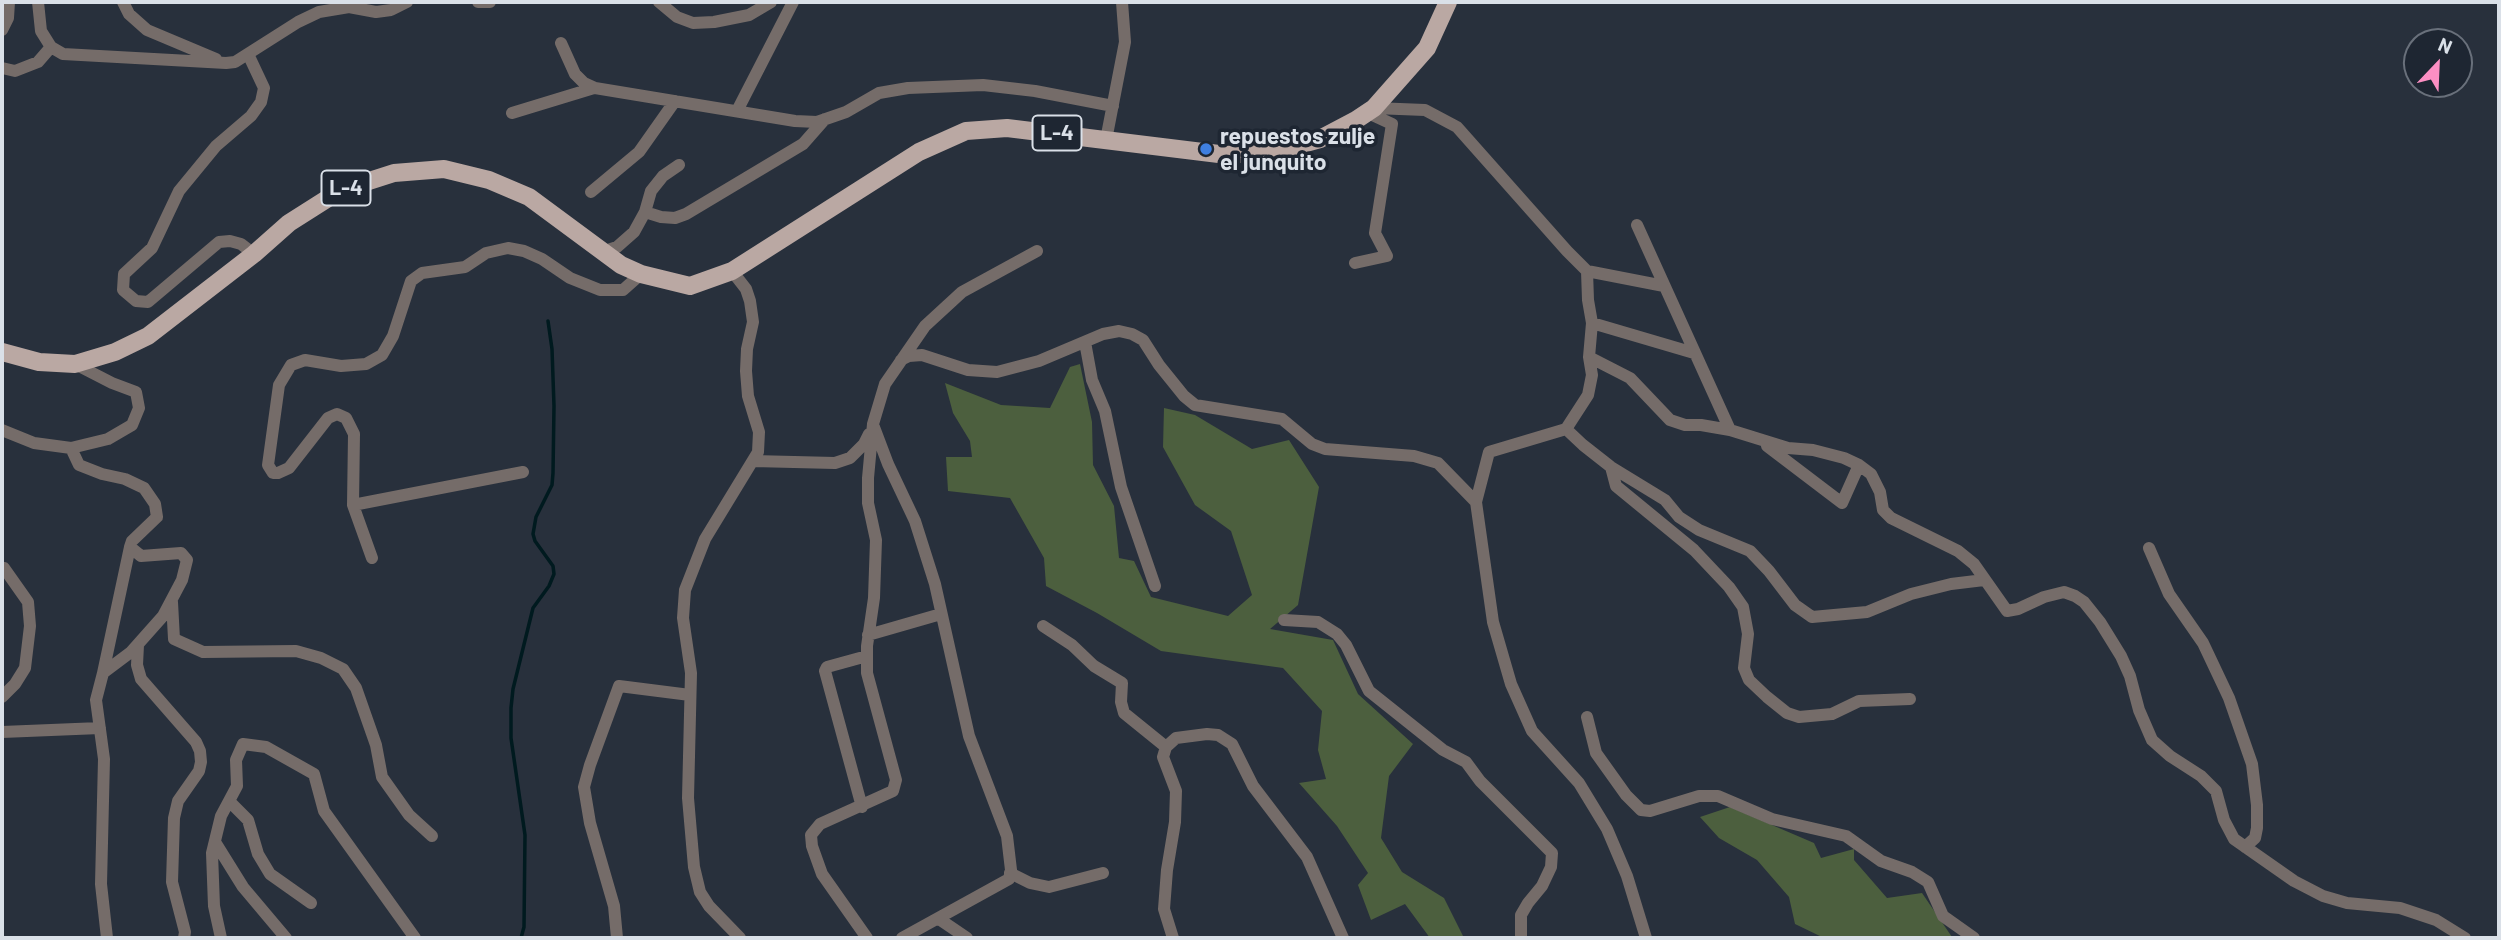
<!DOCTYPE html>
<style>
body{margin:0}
#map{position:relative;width:2501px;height:940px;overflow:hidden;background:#28303c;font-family:Barlow,sans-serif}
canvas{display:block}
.frame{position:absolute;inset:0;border:4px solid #dae0e8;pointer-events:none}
.north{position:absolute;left:2403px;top:28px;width:70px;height:70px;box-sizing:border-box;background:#1e2632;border:2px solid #69707b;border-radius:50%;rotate:23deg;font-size:19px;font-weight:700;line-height:28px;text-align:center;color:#dae0e8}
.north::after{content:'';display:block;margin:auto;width:24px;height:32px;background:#fc8fc3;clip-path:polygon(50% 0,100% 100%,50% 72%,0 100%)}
</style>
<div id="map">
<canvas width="2501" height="940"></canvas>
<div class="frame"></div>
<div class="north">N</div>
</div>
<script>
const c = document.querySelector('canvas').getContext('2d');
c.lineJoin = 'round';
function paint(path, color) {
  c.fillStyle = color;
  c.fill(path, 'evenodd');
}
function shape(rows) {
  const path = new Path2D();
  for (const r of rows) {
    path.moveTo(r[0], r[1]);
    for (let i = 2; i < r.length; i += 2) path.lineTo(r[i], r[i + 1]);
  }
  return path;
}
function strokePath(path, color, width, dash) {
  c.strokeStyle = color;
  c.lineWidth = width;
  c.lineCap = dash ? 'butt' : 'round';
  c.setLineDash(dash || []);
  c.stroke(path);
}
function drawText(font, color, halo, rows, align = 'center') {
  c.font = font + ' Barlow,sans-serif';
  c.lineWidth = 7;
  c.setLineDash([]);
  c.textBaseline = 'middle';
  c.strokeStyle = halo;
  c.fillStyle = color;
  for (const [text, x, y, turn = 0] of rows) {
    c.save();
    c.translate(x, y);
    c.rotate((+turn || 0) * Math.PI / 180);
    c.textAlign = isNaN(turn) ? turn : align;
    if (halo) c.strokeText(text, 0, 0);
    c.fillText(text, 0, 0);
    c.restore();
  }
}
paint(shape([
 [1080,364,1092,422,1093,465,1114,506,1119,558,1134,561,1151,597,1228,616,1252,595,1231,531,1195,505,1163,447,1164,408,1195,415,1252,449,1289,440,1319,487,1298,605,1270,629,1333,640,1358,694,1413,744,1389,776,1381,838,1402,872,1444,898,1464,938,1430,938,1405,904,1371,920,1358,885,1368,873,1337,826,1299,783,1326,779,1318,750,1322,711,1283,668,1161,651,1097,613,1046,586,1044,558,1010,498,948,491,946,457,972,457,970,441,953,413,945,383,1001,405,1050,408,1070,367],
 [1730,807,1814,843,1821,858,1854,849,1854,860,1887,898,1922,893,1952,937,1824,938,1795,924,1789,897,1757,860,1719,838,1700,817]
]), '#4c5f3e');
strokePath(shape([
 [521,938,524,927,525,835,511,738,511,708,513,689,533,608,549,586,554,574,553,566,535,541,533,534,536,517,552,485,553,473,554,406,552,349,548,321]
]), '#001a1f', 3.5);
strokePath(shape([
 [38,2,41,31,51,47,63,54,226,63,235,62,298,22,319,12,349,7,376,12,391,10,407,2],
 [123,2,129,14,147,30,216,59],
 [478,2,490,2],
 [659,2,677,17,693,23,714,22,749,15,771,2],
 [2,30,8,18,9,2],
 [561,43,575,74,584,83,595,88,795,121,817,122,846,112,879,93,908,88,983,85,1035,91,1113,106],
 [248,54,264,88,261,102,251,116,216,146,179,191,152,248,124,274,123,290,136,301,148,302,219,242,230,241,241,244,254,254],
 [2,68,15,71,38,62,51,47],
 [1374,108,1425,110,1457,127,1567,251,1587,271,1588,300,1592,323,1589,357,1592,375,1588,395,1566,429,1489,452,1476,502,1493,622,1511,684,1532,731,1579,783,1607,829,1627,876,1646,938],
 [737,111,793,2],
 [512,113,594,88],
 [1106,140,1125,42,1122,2],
 [591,192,639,152,675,101],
 [645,212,661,217,675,218,686,214,803,144,825,119],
 [1637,225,1730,430],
 [602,252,617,247,634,232,645,212,651,191,663,176,679,165],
 [1355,263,1387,256,1375,233,1392,124,1366,112],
 [732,271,746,289,750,301,753,322,747,349,746,371,748,396,759,432,758,452,705,539,685,590,683,618,691,673,688,798,694,867,700,892,709,906,740,938],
 [1587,271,1664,286],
 [1592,323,1694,353],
 [1085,342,1092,380,1105,411,1121,487,1155,586],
 [1589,357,1630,378,1670,420,1685,425,1701,425,1730,430,1788,448,1813,450,1844,458,1859,465,1871,474,1880,492,1883,510,1891,518,1958,551,1974,564,2007,611,2018,609,2044,597,2064,592,2075,596,2084,602,2100,622,2121,656,2130,676,2139,710,2152,740,2170,756,2201,776,2216,791,2224,820,2234,839,2294,881,2323,896,2347,903,2400,908,2436,920,2465,938],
 [901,360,909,356,922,355,968,370,997,372,1039,361,1103,334,1119,331,1132,334,1143,340,1159,365,1184,396,1195,405,1282,419,1312,444,1325,449,1414,456,1438,463,1476,502],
 [874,427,888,464,915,521,935,584,969,736,1007,836,1011,870,1009,879,902,938],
 [1566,429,1583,445,1611,467,1665,500,1679,517,1699,530,1750,551,1769,571,1795,605,1812,617,1867,612,1911,594,1951,584,1984,580],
 [2,430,34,443,71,448,108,439,132,425,139,408,136,392,112,383,75,364],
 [1767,446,1842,503,1859,465],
 [71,448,79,465,102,474,125,479,144,488,155,504,157,517,132,541,130,547,141,556,181,553,187,560,182,580,163,616,131,652,103,673,96,700,104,759,101,884,107,938],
 [753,461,835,463,850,458,864,444,869,434],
 [1611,467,1616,486,1694,550,1729,587,1743,607,1748,634,1744,668,1749,680,1767,697,1787,713,1799,717,1832,714,1859,701,1910,699],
 [353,505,523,472],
 [2149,548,2169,594,2203,643,2229,698,2252,764,2257,805,2257,828,2255,838,2245,847],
 [372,558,353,505,354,434,346,418,337,414,328,418,289,468,278,473,273,473,268,465,279,385,291,365,305,360,341,366,366,364,382,355,393,336,411,281,422,273,465,267,486,253,508,248,524,251,542,259,570,278,600,290,623,290,641,274],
 [172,602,174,639,203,652,296,651,321,658,343,669,356,688,376,745,382,777,409,815,432,836],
 [1284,620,1318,622,1337,634,1346,645,1369,691,1443,750,1466,762,1480,781,1552,853,1551,867,1542,886,1528,903,1521,915,1521,938],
 [1043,626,1072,645,1094,666,1122,683,1121,702,1124,713,1166,747],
 [868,635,941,614],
 [138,645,137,665,141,679,196,742,200,751,201,762,199,771,178,801,174,818,172,882,185,932,184,938],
 [103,673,130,547],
 [2,697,15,684,25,668,30,626,28,602,4,568],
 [1587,717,1596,753,1626,795,1641,810,1650,811,1699,796,1718,796,1772,819,1846,836,1881,861,1912,872,1928,882,1943,916,1974,938],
 [2,732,100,728],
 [229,801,248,820,258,854,270,874,311,903],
 [862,807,825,671,827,667,867,656],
 [215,842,243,887,286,938],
 [1010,873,1030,883,1049,887,1103,873],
 [939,919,967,938],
 [221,938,214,906,212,853,221,816,237,786,236,760,243,744,266,747,314,774,324,811,415,938],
 [617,938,614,906,590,823,584,787,590,765,619,686,690,695],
 [867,938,822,874,812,846,811,835,820,824,893,791,896,780,867,673,867,646,874,598,876,540,868,503,868,478,873,424,885,384,925,326,962,292,1037,251],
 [1173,938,1164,909,1167,870,1175,822,1176,791,1163,757,1166,747,1176,738,1207,734,1218,735,1232,744,1253,786,1307,857,1343,938]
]), '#756c69', 12);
strokePath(shape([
 [2,352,39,362,75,364,115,352,148,336,254,254,289,223,341,190,394,173,444,169,489,180,529,197,621,265,641,274,690,286,732,271,919,152,966,131,1007,128,1227,155,1277,151,1320,139,1356,120,1374,108,1427,48,1448,2]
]), '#baa8a3', 18);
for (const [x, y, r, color] of [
 [1206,149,7,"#3f7fe0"]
]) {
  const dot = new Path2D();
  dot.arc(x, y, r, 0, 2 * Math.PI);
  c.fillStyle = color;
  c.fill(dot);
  strokePath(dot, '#1e2632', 2.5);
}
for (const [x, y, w] of [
 [1057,133,49],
 [346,188,49]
]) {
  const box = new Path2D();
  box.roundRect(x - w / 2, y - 17.5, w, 35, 5);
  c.fillStyle = '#1e2632';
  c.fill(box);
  strokePath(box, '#dae0e8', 2);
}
drawText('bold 21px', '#dae0e8', null, [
 ["L-4",1057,133],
 ["L-4",346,188]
]);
drawText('bold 23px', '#dae0e8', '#1e2632', [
 ["repuestos zulje",1220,136],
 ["el junquito",1220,162]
], 'left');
</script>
